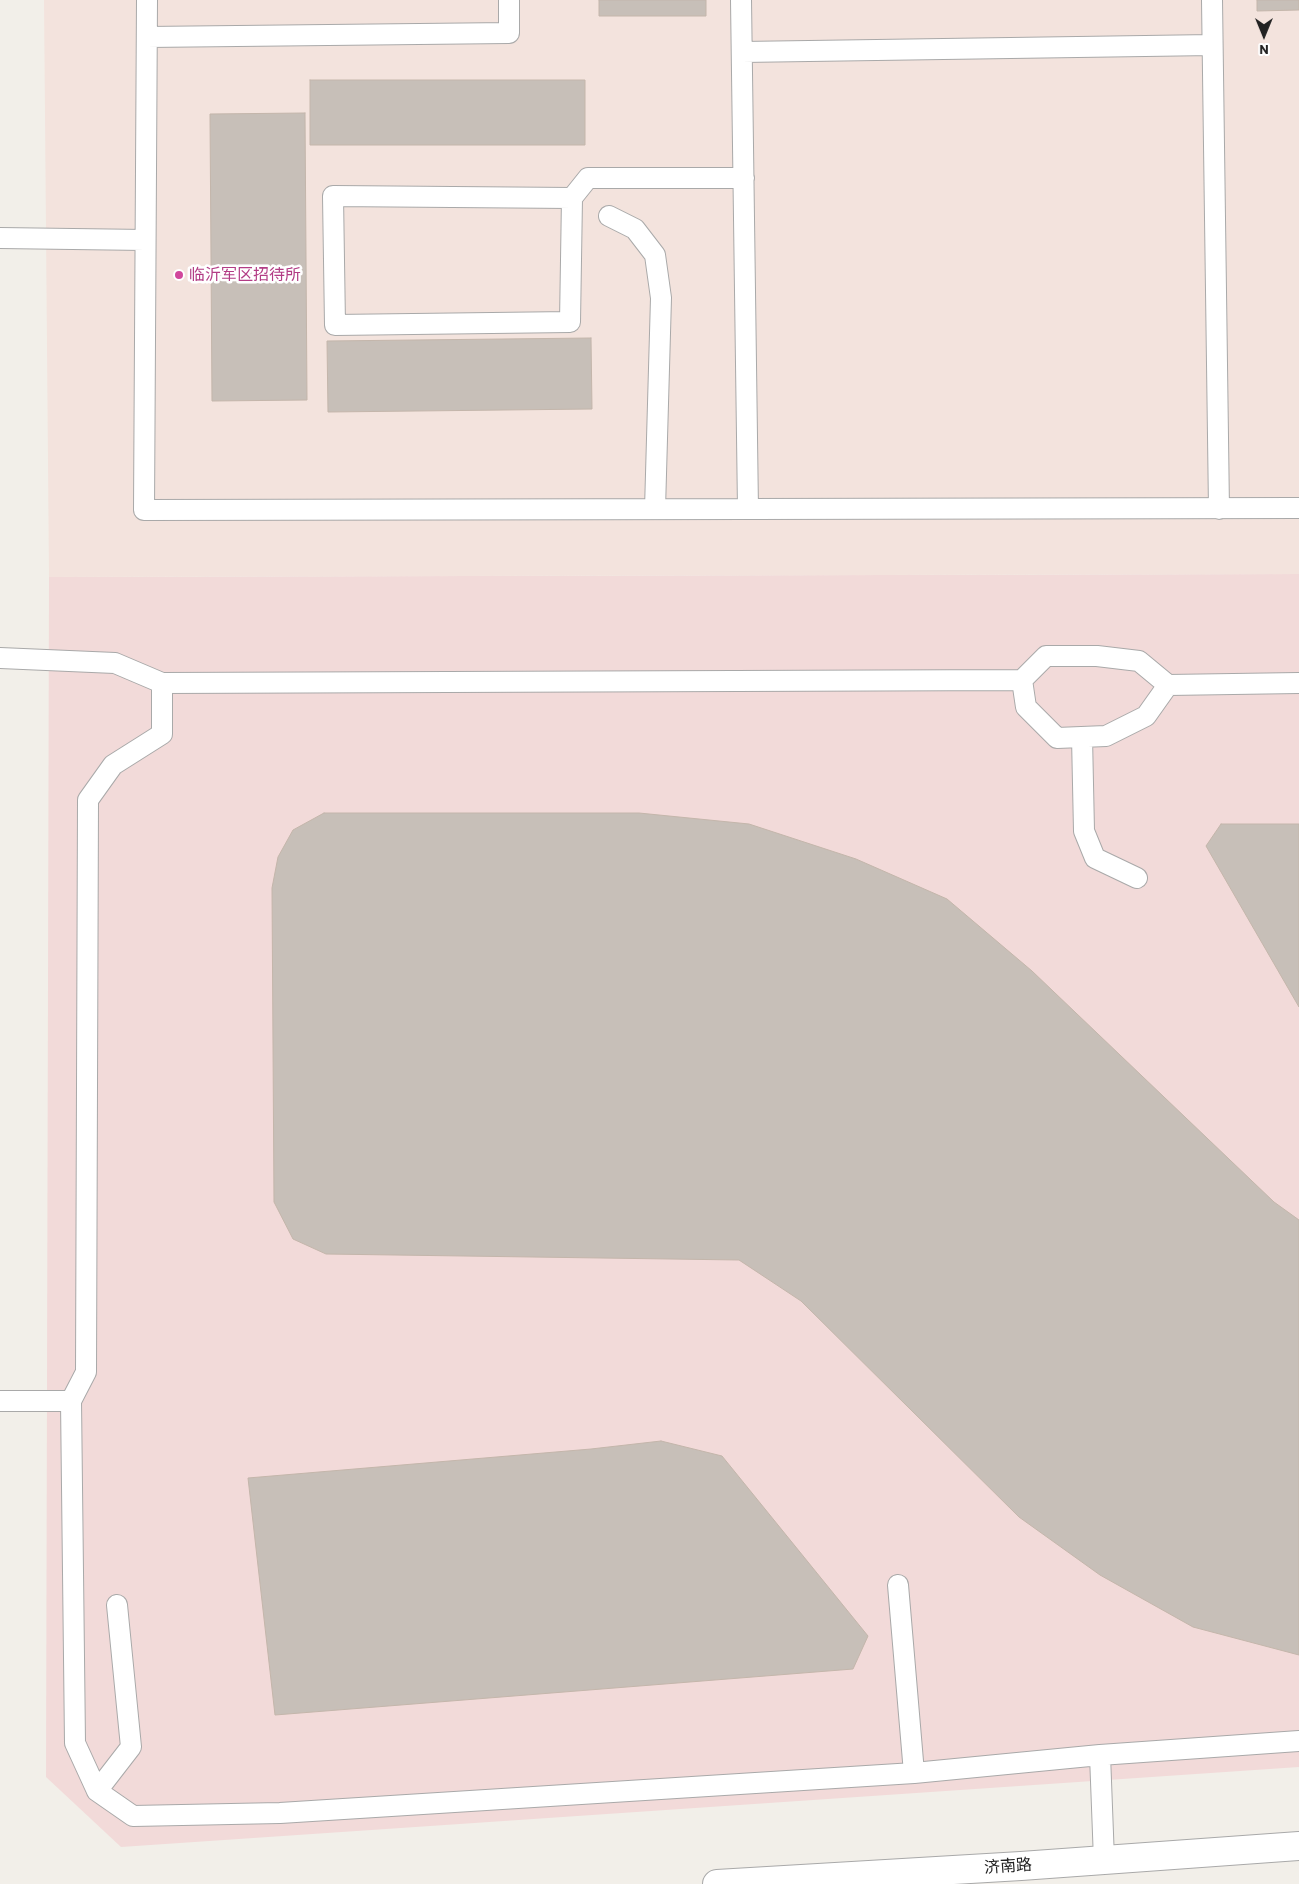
<!DOCTYPE html>
<meta charset="utf-8">
<style>
body{margin:0}
#map{position:relative;width:1299px;height:1884px;overflow:hidden;background:#f2efe9;font-family:Barlow,sans-serif}
canvas{display:block}
.north{position:absolute;left:1239px;top:10px;width:50px;height:50px;-webkit-text-stroke:4px #fff;paint-order:stroke;rotate:180deg;font-size:14px;font-weight:700;line-height:20px;text-align:center;color:#222}
.north::after{content:'';display:block;margin:auto;width:18px;height:22px;background:#222;clip-path:polygon(50% 0,100% 100%,50% 72%,0 100%)}
</style>
<div id="map">
<canvas width="1299" height="1884"></canvas>
<div class="north">N</div>
</div>
<script>
const c = document.querySelector('canvas').getContext('2d');
c.lineJoin = 'round';
function paint(path, color) {
  c.fillStyle = color;
  c.fill(path, 'evenodd');
}
function shape(rows) {
  const path = new Path2D();
  for (const r of rows) {
    path.moveTo(r[0], r[1]);
    for (let i = 2; i < r.length; i += 2) path.lineTo(r[i], r[i + 1]);
  }
  return path;
}
function strokePath(path, color, width, dash) {
  c.strokeStyle = color;
  c.lineWidth = width;
  c.lineCap = dash ? 'butt' : 'round';
  c.setLineDash(dash || []);
  c.stroke(path);
}
function drawText(font, color, halo, rows, align = 'center') {
  c.font = font + ' Barlow,"Noto Sans SC",sans-serif';
  c.lineWidth = 5;
  c.setLineDash([]);
  c.textBaseline = 'middle';
  c.strokeStyle = halo;
  c.fillStyle = color;
  for (const [text, x, y, turn = 0] of rows) {
    c.save();
    c.translate(x, y);
    c.rotate((+turn || 0) * Math.PI / 180);
    c.textAlign = isNaN(turn) ? turn : align;
    if (halo) c.strokeText(text, 0, 0);
    c.fillText(text, 0, 0);
    c.restore();
  }
}
paint(shape([
 [1299,574,1299,1767,121,1847,46,1777,49,577]
]), '#f2dad9');
paint(shape([
 [44,0,1299,0,1299,574,49,577]
]), '#f3e3dd');
const building = shape([
 [599,0,706,0,706,16,599,16,599,0],
 [1257,0,1299,0,1299,10,1257,11,1257,0],
 [310,80,585,80,585,145,310,145,310,80],
 [305,113,307,400,212,401,210,114,305,113],
 [591,338,592,409,328,412,327,341,591,338],
 [324,813,639,813,749,824,856,859,947,899,1032,971,1274,1202,1299,1220,1299,1655,1193,1627,1100,1575,1019,1517,801,1301,739,1260,326,1254,293,1239,274,1202,272,888,278,857,293,830,324,813],
 [1221,824,1299,824,1299,1007,1206,846,1221,824],
 [661,1441,722,1456,868,1636,853,1669,275,1715,248,1478,591,1449,661,1441]
]);
paint(building, '#c7bfb8');
strokePath(building, '#c4b6ab', 1);
const service = shape([
 [147,0,144,510,748,509],
 [741,0,748,509,1299,508],
 [1212,0,1219,509],
 [147,37,509,33,509,0],
 [742,52,1212,45],
 [572,198,333,196,335,325,570,322,572,198,588,178,744,178],
 [609,216,635,229,655,255,661,298,655,509],
 [0,238,145,240],
 [0,658,115,663,162,683,1022,680,1046,656,1097,656,1139,661,1168,685,1299,683],
 [1022,680,1026,707,1057,738,1106,736,1146,716,1168,685],
 [1082,737,1084,831,1095,858,1137,878],
 [0,1401,71,1401,75,1743,97,1791,133,1816,280,1813,914,1773],
 [71,1401,86,1372,88,800,113,765,162,734,162,683],
 [898,1585,914,1773,1100,1755,1104,1860],
 [1100,1755,1299,1741],
 [97,1791,131,1747,117,1605]
]);
const tertiary = shape([
 [717,1884,1021,1866,1299,1846]
]);
strokePath(service, '#a9a9a9', 22);
strokePath(tertiary, '#a9a9a9', 30);
strokePath(service, '#fff', 20);
strokePath(tertiary, '#fff', 28);
for (const [x, y, r, color] of [
 [179,275,5,"#d1479c"]
]) {
  const dot = new Path2D();
  dot.arc(x, y, r, 0, 2 * Math.PI);
  c.fillStyle = color;
  c.fill(dot);
  strokePath(dot, '#fff', 2);
}
drawText('16px', '#b23c85', '#fff', [
 ["临沂军区招待所",189,275]
], 'left');
drawText('16px', '#222', '#fff', [
 ["济南路",1008,1866,-4]
]);
</script>
